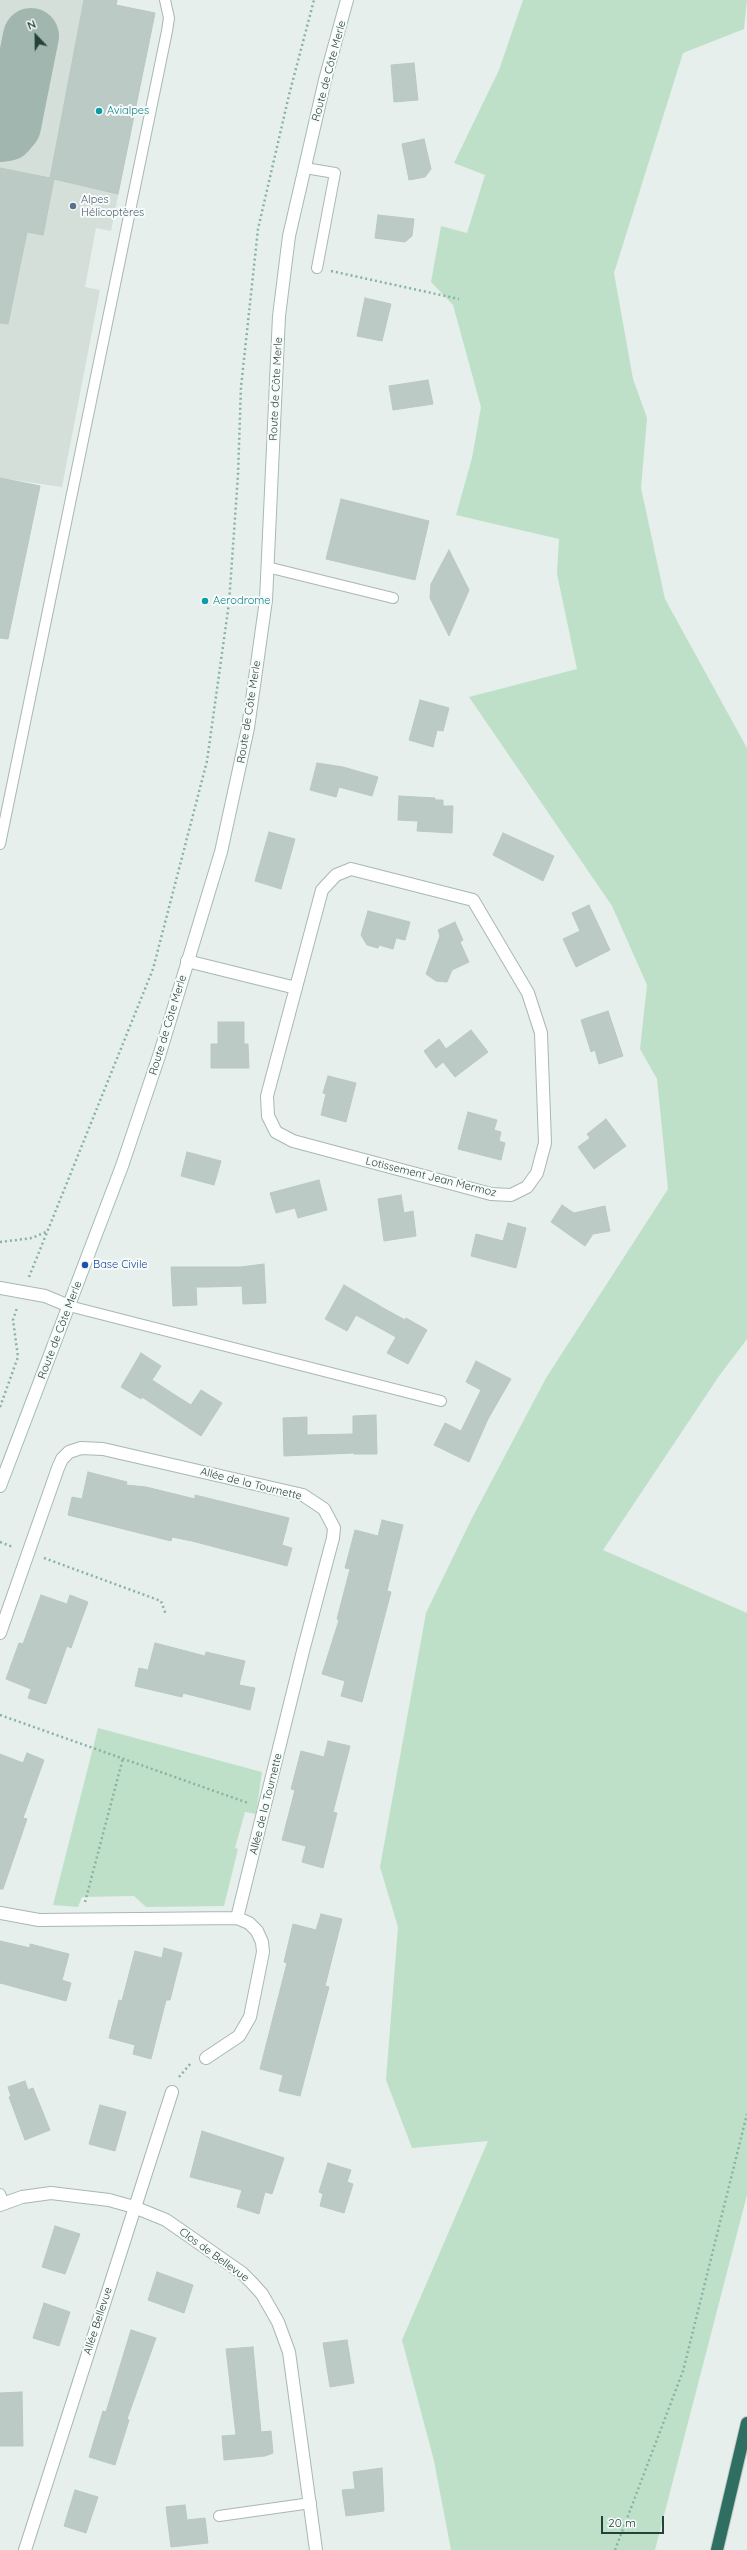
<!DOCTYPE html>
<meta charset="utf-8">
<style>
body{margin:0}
#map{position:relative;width:747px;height:2550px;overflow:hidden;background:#e6efeb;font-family:Quicksand,sans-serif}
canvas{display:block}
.north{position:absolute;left:16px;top:16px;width:40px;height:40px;-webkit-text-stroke:3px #f7fbf9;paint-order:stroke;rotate:338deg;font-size:11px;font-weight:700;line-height:16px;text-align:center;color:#24423a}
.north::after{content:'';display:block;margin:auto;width:14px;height:18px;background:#24423a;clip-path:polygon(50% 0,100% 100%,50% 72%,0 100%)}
.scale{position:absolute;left:601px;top:2516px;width:63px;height:18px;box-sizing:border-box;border:2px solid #24423a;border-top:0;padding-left:5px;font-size:12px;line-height:14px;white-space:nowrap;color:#24423a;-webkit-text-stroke:3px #f7fbf9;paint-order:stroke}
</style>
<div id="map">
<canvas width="747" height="2550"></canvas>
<div class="north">N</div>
<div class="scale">20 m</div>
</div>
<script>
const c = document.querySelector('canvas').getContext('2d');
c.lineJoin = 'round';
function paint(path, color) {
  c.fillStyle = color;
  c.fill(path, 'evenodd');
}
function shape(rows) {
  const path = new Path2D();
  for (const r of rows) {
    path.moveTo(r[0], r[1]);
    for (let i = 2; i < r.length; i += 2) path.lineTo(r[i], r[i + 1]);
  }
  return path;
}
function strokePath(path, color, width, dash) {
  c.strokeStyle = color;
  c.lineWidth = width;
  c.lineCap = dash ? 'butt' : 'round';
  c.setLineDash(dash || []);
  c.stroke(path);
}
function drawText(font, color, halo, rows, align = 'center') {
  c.font = font + ' Quicksand,sans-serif';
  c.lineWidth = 4;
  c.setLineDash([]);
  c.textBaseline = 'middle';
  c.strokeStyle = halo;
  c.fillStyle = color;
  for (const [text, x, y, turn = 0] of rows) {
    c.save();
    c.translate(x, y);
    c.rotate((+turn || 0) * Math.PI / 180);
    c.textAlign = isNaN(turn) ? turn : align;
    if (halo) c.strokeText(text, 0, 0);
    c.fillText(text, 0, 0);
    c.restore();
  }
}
paint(shape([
 [0,0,117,0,117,5,155,13,111,231,96,228,85,287,100,290,62,487,0,478]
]), '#d4dfda');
paint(shape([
 [523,0,747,0,744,29,683,53,614,273,633,379,647,418,641,488,665,599,747,748,747,1339,719,1376,603,1550,747,1613,747,2195,655,2550,451,2550,434,2461,402,2340,488,2141,412,2148,386,2080,398,1927,380,1867,426,1613,471,1520,546,1378,668,1189,657,1079,640,1049,647,985,612,906,469,697,577,669,557,574,559,539,456,515,472,458,481,407,453,305,431,282,441,226,467,233,485,175,454,163,499,70],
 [98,1728,262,1772,256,1814,245,1812,235,1848,238,1849,224,1906,146,1907,134,1896,82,1897,78,1907,53,1905]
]), '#bfe0c8');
strokePath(shape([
 [0,134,7,133,13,126,31,36]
]), '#a2b6b0', 56);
const building = shape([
 [84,0,117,0,116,5,155,13,118,194,54,179,43,235,27,232,8,324,0,323,0,168,50,178,84,0],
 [414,63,418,100,394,102,391,65,414,63],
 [424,139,431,169,425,177,409,180,402,144,424,139],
 [378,215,414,219,412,236,405,242,375,238,378,215],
 [365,298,391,304,382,341,357,336,365,298],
 [428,380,433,404,393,410,389,386,428,380],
 [0,478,40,486,8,639,0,638,0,478],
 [341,499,429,521,415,580,326,559,341,499],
 [449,550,469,590,449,636,430,598,431,584,449,550],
 [420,700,449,708,443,731,437,730,433,747,409,740,420,700],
 [317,763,343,767,378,777,372,796,339,787,336,797,310,790,317,763],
 [399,796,435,798,435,800,443,800,443,806,453,806,452,833,417,831,418,821,398,820,399,796],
 [269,832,295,839,281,889,255,881,269,832],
 [503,833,554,856,543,881,493,855,503,833],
 [589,905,610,950,576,967,563,939,580,931,572,913,589,905],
 [368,911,410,922,405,940,396,938,393,949,379,945,378,948,367,945,361,935,368,911],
 [455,922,463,940,460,942,469,962,452,970,447,982,436,981,426,974,440,936,438,930,455,922],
 [608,1011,623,1056,599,1064,595,1050,591,1052,581,1020,608,1011],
 [218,1022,244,1022,244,1044,248,1044,249,1068,211,1068,211,1044,218,1044,218,1022],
 [471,1030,488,1052,455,1077,443,1062,436,1068,424,1051,439,1039,446,1049,471,1030],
 [328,1076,356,1083,346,1122,321,1115,326,1094,323,1093,328,1076],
 [468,1112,497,1120,494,1130,501,1132,499,1141,505,1143,501,1160,458,1149,468,1112],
 [606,1119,626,1146,594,1169,578,1147,590,1138,587,1134,606,1119],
 [187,1152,221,1161,214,1185,181,1176,187,1152],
 [319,1180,327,1210,298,1218,295,1208,276,1213,270,1193,319,1180],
 [401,1195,404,1213,413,1211,416,1236,384,1241,378,1199,401,1195],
 [562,1205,574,1213,605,1206,610,1231,593,1234,585,1246,551,1222,562,1205],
 [508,1223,526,1228,516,1268,471,1256,476,1234,503,1241,508,1223],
 [264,1264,266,1303,243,1304,242,1286,207,1287,196,1287,197,1305,173,1306,171,1267,241,1267,264,1264],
 [344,1285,385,1309,405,1320,406,1318,427,1330,408,1364,387,1353,396,1337,356,1315,347,1331,325,1319,344,1285],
 [141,1353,161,1366,152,1380,172,1393,191,1405,201,1390,222,1403,201,1436,142,1397,141,1399,121,1387,141,1353],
 [476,1361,511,1379,488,1419,469,1462,434,1445,445,1423,461,1431,481,1390,466,1382,476,1361],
 [376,1415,377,1454,354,1454,354,1453,284,1456,283,1418,307,1417,307,1435,353,1434,353,1416,376,1415],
 [88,1472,127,1482,126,1485,146,1487,195,1499,195,1495,289,1518,282,1545,292,1548,287,1566,192,1541,172,1537,171,1541,68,1515,72,1497,82,1499,88,1472],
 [382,1520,403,1525,387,1591,391,1592,362,1702,341,1696,345,1681,322,1674,339,1620,337,1619,350,1569,345,1568,355,1530,378,1536,382,1520],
 [41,1595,67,1604,70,1595,88,1602,71,1648,67,1646,46,1704,28,1698,31,1689,6,1679,19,1643,23,1644,41,1595],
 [155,1643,205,1656,206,1652,245,1661,239,1685,255,1688,250,1710,183,1693,182,1697,135,1686,139,1668,148,1670,155,1643],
 [328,1741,350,1746,333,1812,337,1813,323,1868,302,1862,306,1846,282,1840,295,1790,291,1789,301,1751,324,1757,328,1741],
 [27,1753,44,1760,23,1818,27,1819,3,1889,0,1889,0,1754,23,1763,27,1753],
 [321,1914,342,1919,325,1986,329,1987,300,2096,279,2091,283,2075,260,2069,287,1963,284,1962,293,1924,316,1930,321,1914],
 [0,1941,30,1948,30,1944,69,1954,62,1980,71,1983,66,2001,0,1983,0,1941],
 [164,1948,182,1953,170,2000,166,2000,151,2059,133,2054,135,2045,109,2038,119,2000,122,2001,135,1951,162,1958,164,1948],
 [25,2081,28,2090,33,2088,50,2130,25,2140,9,2097,11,2096,8,2087,25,2081],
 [100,2105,126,2112,115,2151,89,2144,100,2105],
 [202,2131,284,2158,272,2194,265,2192,259,2214,237,2207,242,2190,190,2177,202,2131],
 [328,2163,351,2170,347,2182,353,2184,344,2213,320,2206,323,2194,319,2192,328,2163],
 [55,2226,80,2234,65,2274,42,2267,55,2226],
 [157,2272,193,2285,184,2313,148,2300,157,2272],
 [44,2303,70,2312,59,2346,33,2338,44,2303],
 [131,2330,156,2338,127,2419,129,2420,115,2465,89,2457,103,2411,106,2412,131,2330],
 [347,2340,354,2383,330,2387,323,2343,347,2340],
 [253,2347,261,2432,271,2431,273,2453,265,2456,224,2460,222,2436,236,2435,226,2349,253,2347],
 [22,2392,23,2446,0,2446,0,2393,22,2392],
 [382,2468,384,2511,346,2516,342,2490,355,2489,353,2472,382,2468],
 [75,2490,98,2497,86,2533,64,2526,75,2490],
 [185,2505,187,2520,205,2518,208,2543,171,2547,166,2507,185,2505]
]);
paint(building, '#bbcac4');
strokePath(building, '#b8c9c2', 1);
const service = shape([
 [305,168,335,173,317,268],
 [267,567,393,598],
 [0,844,167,31,169,18,165,0],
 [69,1306,441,1401],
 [0,2194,4,2203],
 [219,2516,311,2503]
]);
const minor = shape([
 [351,869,473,900,528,993,541,1033,545,1143,537,1173,527,1187,511,1195,491,1194,293,1141,276,1132,268,1116,267,1096,322,890,336,875,351,869],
 [187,961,296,988],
 [0,1288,45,1296,69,1306],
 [0,1633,58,1468,62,1459,69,1452,81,1448,103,1449,303,1495,324,1509,334,1528,333,1538,303,1651,237,1918],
 [0,1913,39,1920,237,1918,249,1923,257,1931,262,1942,263,1952,250,2017,239,2036,206,2058],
 [0,2205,22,2197,51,2193,109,2200,134,2207,166,2220,242,2273,253,2284,262,2294,278,2322,289,2352,316,2550],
 [25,2550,172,2092]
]);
const secondary = shape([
 [0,1486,122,1166,160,1053,221,852,248,728,266,600,279,316,289,236,325,80,347,0]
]);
const motorway = shape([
 [717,2550,747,2423]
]);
strokePath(service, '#a8b8b2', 12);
strokePath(minor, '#a8b8b2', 14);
strokePath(secondary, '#a4bbb3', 14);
strokePath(motorway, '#c2cac8', 14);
strokePath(shape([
 [331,271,459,299],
 [0,1242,32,1238,48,1231],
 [29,1277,153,969,207,761,229,603,238,475,241,387,258,229,289,95,314,0],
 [0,1407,18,1357,13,1320,17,1308],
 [0,1542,13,1547],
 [44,1558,161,1601,166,1615],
 [0,1715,248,1803],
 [85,1902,123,1758],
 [179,2077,191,2063],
 [615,2550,683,2371,747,2114]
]), '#86b3a5', 2.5, [2, 3]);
strokePath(service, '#fff', 10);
strokePath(minor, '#fff', 12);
strokePath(secondary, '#fff', 12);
strokePath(motorway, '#2f6f62', 12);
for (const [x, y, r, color] of [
 [99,111,4,"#0f9aa8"],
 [73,206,4,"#5c6f8a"],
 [205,601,4,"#0f9aa8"],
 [85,1265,4,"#1a4fb4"]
]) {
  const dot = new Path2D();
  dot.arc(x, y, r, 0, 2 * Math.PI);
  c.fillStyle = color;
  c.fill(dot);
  strokePath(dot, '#f7fbf9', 1.5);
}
drawText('11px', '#24423a', '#f7fbf9', [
 ["Route de Côte Merle",329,71,-75],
 ["Route de Côte Merle",276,389,-87],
 ["Route de Côte Merle",249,712,-81],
 ["Route de Côte Merle",168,1025,-73],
 ["Lotissement Jean Mermoz",431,1177,14],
 ["Route de Côte Merle",60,1330,-69],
 ["Allée de la Tournette",251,1484,14],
 ["Allée de la Tournette",266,1804,-76],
 ["Clos de Bellevue",214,2255,36],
 ["Allée Bellevue",98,2321,-72]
]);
drawText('11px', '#0d838f', '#f7fbf9', [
 ["Avialpes",107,111],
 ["Aerodrome",213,601]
], 'left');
drawText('11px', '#4e5e75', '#f7fbf9', [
 ["Alpes",81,200],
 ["Hélicoptères",81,213]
], 'left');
drawText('11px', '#164399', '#f7fbf9', [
 ["Base Civile",93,1265]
], 'left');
</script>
